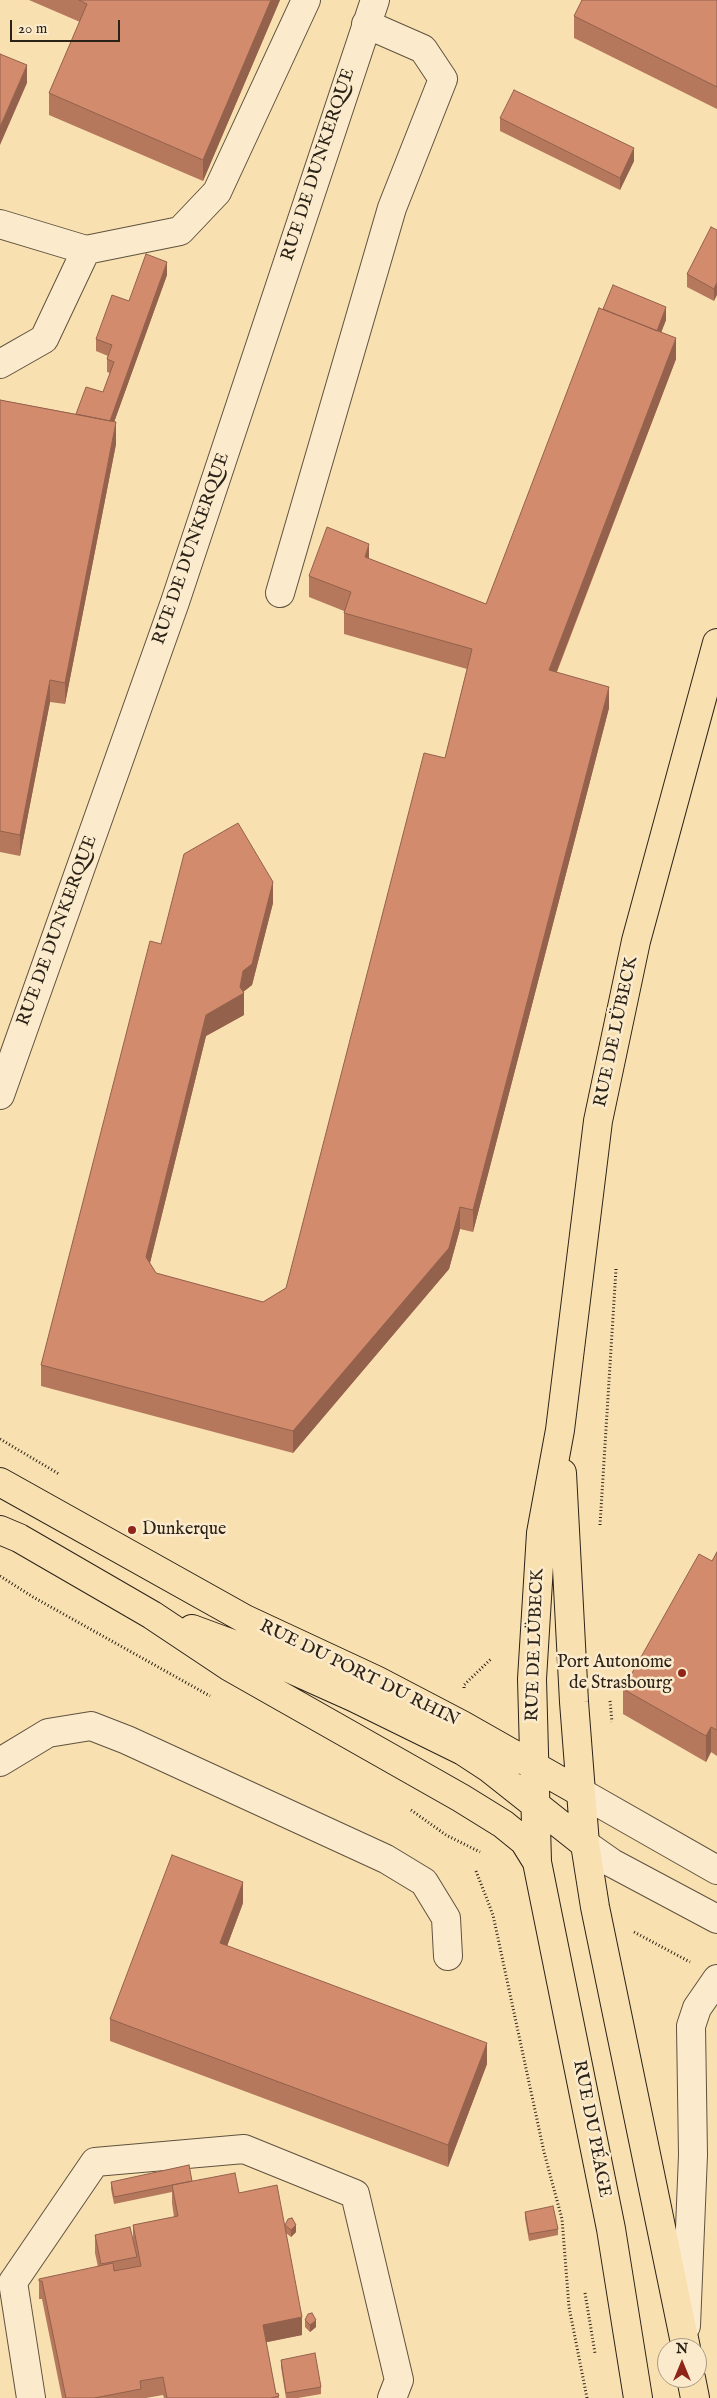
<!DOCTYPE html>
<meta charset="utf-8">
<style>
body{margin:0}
#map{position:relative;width:717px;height:2398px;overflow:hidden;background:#f9e0b1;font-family:"IM FELL English",serif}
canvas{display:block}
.north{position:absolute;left:657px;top:2338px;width:50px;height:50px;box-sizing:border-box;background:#fbebcc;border:1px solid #a89b84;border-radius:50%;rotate:0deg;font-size:14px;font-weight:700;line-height:20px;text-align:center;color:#2c2318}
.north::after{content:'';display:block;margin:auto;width:18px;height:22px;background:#8f2418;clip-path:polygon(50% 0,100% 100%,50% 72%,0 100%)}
.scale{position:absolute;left:10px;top:20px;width:110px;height:22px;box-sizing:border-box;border:2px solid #2c2318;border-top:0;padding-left:6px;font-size:15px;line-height:18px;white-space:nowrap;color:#2c2318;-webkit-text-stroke:4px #fbebcc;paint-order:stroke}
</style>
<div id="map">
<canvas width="717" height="2398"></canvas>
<div class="north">N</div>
<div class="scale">20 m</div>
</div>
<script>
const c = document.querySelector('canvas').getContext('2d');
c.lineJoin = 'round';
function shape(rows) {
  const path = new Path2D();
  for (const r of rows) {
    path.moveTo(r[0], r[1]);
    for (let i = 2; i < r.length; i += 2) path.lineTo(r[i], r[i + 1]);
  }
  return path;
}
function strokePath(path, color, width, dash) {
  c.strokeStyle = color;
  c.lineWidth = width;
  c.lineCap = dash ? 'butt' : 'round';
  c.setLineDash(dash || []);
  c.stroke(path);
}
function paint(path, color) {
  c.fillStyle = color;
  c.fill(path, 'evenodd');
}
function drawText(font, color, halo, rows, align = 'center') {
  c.font = font + ' "IM FELL English",serif';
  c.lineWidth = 5;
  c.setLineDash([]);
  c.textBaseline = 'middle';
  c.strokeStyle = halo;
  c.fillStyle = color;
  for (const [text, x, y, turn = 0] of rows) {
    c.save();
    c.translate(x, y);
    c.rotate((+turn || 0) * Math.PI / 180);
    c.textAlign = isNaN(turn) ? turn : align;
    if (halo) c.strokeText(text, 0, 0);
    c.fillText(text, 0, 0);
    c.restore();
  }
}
const minor = shape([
 [0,224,86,250,180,231,217,192,306,0],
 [0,364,44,339,86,250],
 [280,593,392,208,443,79,423,49,366,24],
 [0,1095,175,602,375,0],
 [0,1762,48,1733,91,1726,127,1740,386,1859,424,1882,446,1918,448,1956],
 [580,1792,717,1870],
 [585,1844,612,1863,717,1919],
 [686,2326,693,2155,691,2026,697,2008,717,1979],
 [31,2398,13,2282,95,2162,244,2149,355,2194,399,2380,392,2398]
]);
const major = shape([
 [562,1473,574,1702,585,1844,595,1907,686,2348],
 [0,1482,245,1619,376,1680,462,1725,580,1792],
 [0,1530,19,1538,152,1615,230,1667,461,1798,503,1824,524,1841,537,1862],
 [192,1629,246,1649,353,1697,463,1751,489,1768,585,1844],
 [691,2378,695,2398],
 [638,2398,611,2229,537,1862,532,1679,541,1533,560,1430,598,1121,636,941,717,643]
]);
strokePath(minor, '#5f523e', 30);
strokePath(major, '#2c2318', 30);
strokePath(shape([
 [0,1439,59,1474],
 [600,1525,616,1269],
 [0,1576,33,1597,210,1696],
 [464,1688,464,1685,492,1658],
 [610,1701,612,1722],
 [411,1810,446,1835,480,1852],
 [476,1871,493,1915,544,2152,562,2219,569,2307,587,2398],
 [634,1932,690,1962],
 [585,2293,595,2353]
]), '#2c2318', 3, [1, 2.5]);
strokePath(minor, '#fbebcc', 28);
strokePath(major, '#f9e0b1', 28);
paint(shape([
 [29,0,280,0,203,181,49,115,49,93,80,22],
 [717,0,717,109,574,38,574,16],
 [500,118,634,161,620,190,500,131],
 [717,230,714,301,687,287,687,274],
 [167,275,114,422,116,444,65,704,50,702,20,856,0,852,0,400,76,414,103,392,110,373,107,372,107,359,108,356,96,351,96,339,129,301],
 [603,309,666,320,661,332,676,359,557,672,609,708,473,1232,460,1229,449,1269,293,1453,41,1386,41,1365,161,944,273,903,252,985,243,992,244,1015,206,1036,150,1263,156,1273,263,1302,286,1288,445,758,467,669,344,634,344,611,309,597,309,576,369,559,486,604],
 [717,1552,717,1756,711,1752,706,1762,623,1714,623,1689,712,1561],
 [243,1903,227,1946,487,2064,448,2167,110,2041,110,2019],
 [192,2181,239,2193,285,2228,285,2225,296,2232,291,2237,286,2233,302,2335,266,2342,276,2394,278,2393,279,2398,164,2398,163,2395,146,2398,62,2398,42,2299,39,2299,39,2279,98,2267,95,2253,95,2235,133,2240,133,2225,174,2217,172,2203,172,2192,114,2204,111,2189,111,2182],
 [525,2212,558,2229,558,2235,529,2241,525,2218],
 [305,2320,316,2327,310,2332,305,2327],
 [281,2360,321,2387,321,2394,298,2398,286,2398,281,2367]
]), '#b5785d');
paint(shape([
 [271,0,280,0,203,181,203,160],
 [27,65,27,83,0,145,0,127],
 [634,148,634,161,620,190,620,178],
 [167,262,167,275,107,442,107,429],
 [717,282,717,295,714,301,714,289],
 [666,307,666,320,654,351,654,338],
 [676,338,676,359,549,691,549,670],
 [116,422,116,444,65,704,65,683],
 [369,544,369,565,365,557],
 [50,680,50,702,20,856,20,835],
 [609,687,609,708,473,1232,473,1210],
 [273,882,273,903,252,985,243,992,244,993,244,1015,206,1036,146,1279,146,1257,206,1015,240,987,243,971],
 [460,1207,460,1229,449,1269,293,1453,293,1431],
 [711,1727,711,1752,706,1762,706,1736],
 [243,1882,243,1903,220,1965,220,1943],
 [487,2043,487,2064,448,2167,448,2145],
 [296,2225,296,2232,291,2237,291,2230],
 [302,2317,302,2335,263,2343,263,2325],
 [316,2320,316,2327,310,2332,310,2325]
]), '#93614c');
const building = shape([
 [79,0,271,0,203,160,49,93,87,4,79,0],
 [582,0,717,0,717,87,574,16,582,0],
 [0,54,27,65,0,127,0,54],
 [514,90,634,148,620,178,500,118,514,90],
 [711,227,717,230,717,282,714,289,687,274,711,227],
 [146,254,167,262,110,421,76,414,86,387,103,392,114,362,107,359,112,345,96,339,112,295,129,301,146,254],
 [613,285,666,307,657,331,603,309,613,285],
 [599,308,676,338,549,670,609,687,473,1210,460,1207,449,1248,293,1431,41,1365,150,941,161,944,184,854,238,823,273,882,252,964,243,971,240,987,244,993,206,1015,146,1257,156,1273,263,1302,286,1288,424,753,445,758,472,649,344,613,351,592,309,576,327,527,369,544,365,557,486,604,599,308],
 [0,400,116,422,65,683,50,680,20,835,0,831,0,400],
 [717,1552,717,1730,711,1727,706,1736,623,1689,699,1554,712,1561,717,1552],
 [172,1855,243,1882,220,1943,487,2043,448,2145,110,2019,172,1855],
 [189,2165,192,2181,114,2197,111,2182,189,2165],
 [235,2173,239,2193,277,2185,302,2317,263,2325,276,2394,278,2393,279,2396,271,2398,167,2398,163,2377,140,2381,141,2389,94,2398,66,2398,42,2281,39,2281,39,2279,113,2263,114,2271,141,2266,133,2225,178,2216,172,2185,235,2173],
 [553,2206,558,2229,529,2234,525,2212,553,2206],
 [292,2218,296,2225,291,2230,285,2225,288,2219,292,2218],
 [130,2227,137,2257,101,2264,95,2235,130,2227],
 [312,2313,316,2320,310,2325,305,2320,308,2314,312,2313],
 [315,2353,321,2387,286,2393,281,2360,315,2353]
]);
paint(building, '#d28b6c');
strokePath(building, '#93614c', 1);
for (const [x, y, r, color] of [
 [132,1530,5,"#8f2418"],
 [682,1673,5,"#8f2418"]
]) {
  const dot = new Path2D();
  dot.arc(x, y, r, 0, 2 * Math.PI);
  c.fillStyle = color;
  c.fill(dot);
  strokePath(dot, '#fbebcc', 2);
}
drawText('18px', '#2c2318', '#fbebcc', [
 ["RUE DE DUNKERQUE",319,165,-72],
 ["RUE DE DUNKERQUE",192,549,-71],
 ["RUE DE DUNKERQUE",58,931,-70],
 ["RUE DE LÜBECK",617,1032,-78],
 ["RUE DE LÜBECK",536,1645,-88],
 ["RUE DU PORT DU RHIN",359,1674,26],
 ["RUE DU PÉAGE",591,2129,79]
]);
drawText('18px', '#2c2318', '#fbebcc', [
 ["Dunkerque",142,1530],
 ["Port Autonome",672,1663,"right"],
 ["de Strasbourg",672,1684,"right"]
], 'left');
</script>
